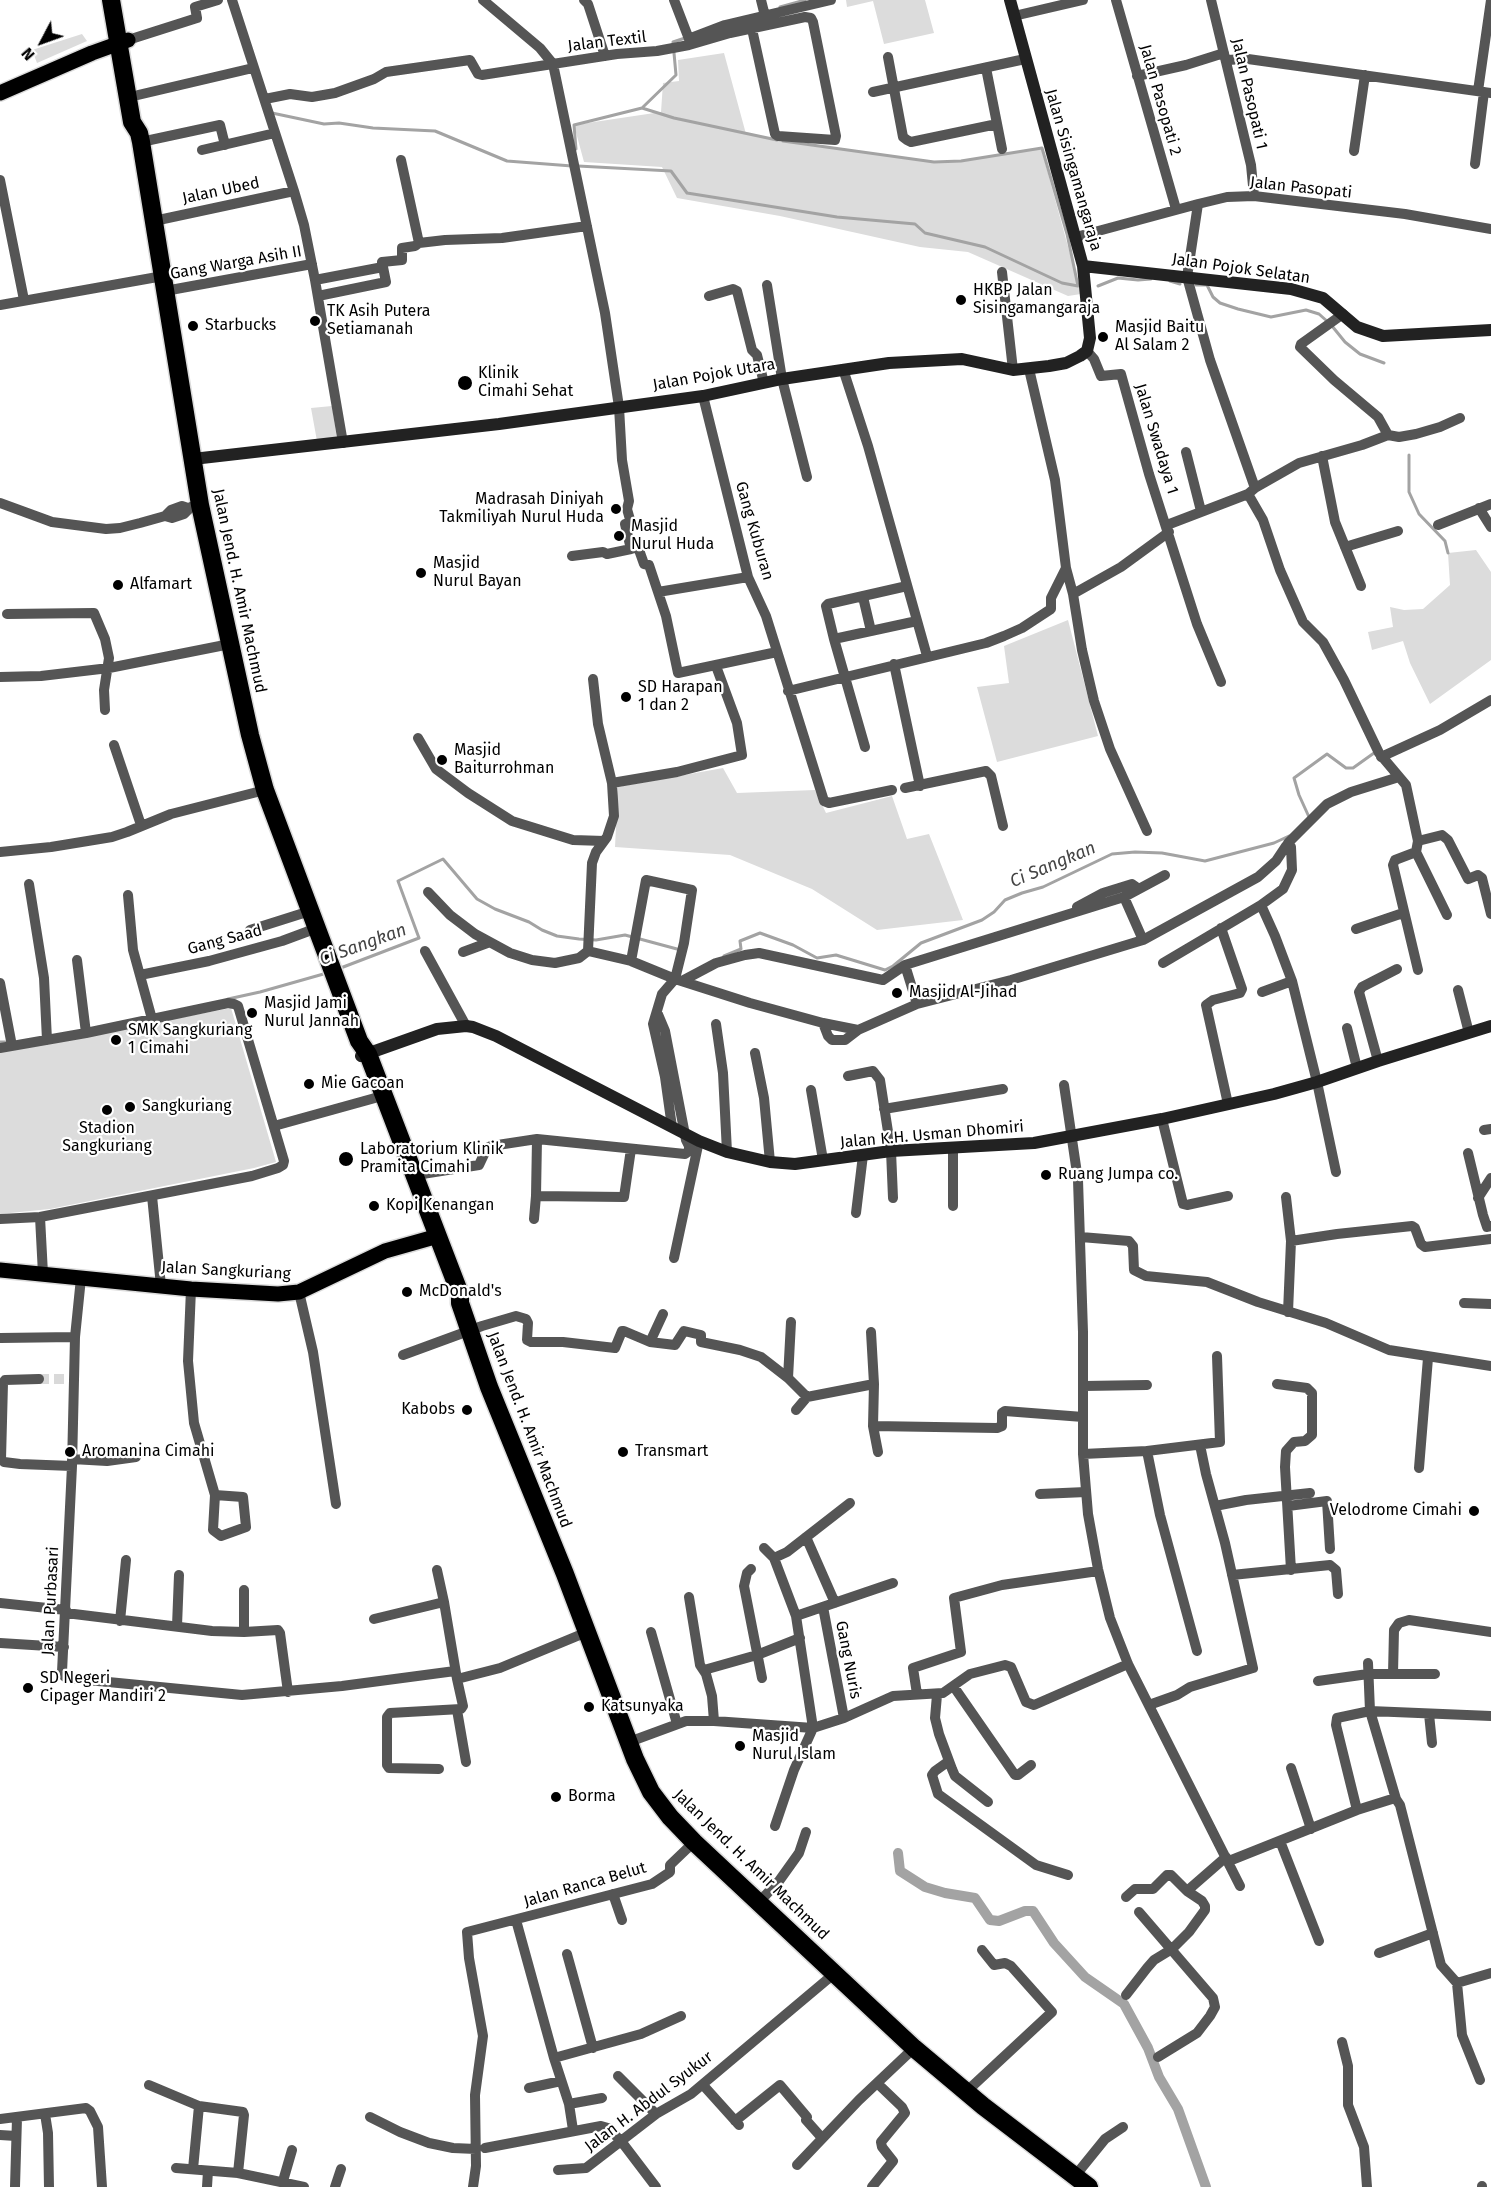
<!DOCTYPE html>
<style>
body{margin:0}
#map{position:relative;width:1491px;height:2187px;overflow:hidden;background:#fff;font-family:"Fira Sans",sans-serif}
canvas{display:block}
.north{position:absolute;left:12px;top:12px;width:60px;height:60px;-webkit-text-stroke:4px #fff;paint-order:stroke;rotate:229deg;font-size:16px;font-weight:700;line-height:24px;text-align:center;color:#000}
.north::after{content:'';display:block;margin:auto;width:21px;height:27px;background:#000;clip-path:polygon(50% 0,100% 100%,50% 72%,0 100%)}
</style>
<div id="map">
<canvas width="1491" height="2187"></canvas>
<div class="north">N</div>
</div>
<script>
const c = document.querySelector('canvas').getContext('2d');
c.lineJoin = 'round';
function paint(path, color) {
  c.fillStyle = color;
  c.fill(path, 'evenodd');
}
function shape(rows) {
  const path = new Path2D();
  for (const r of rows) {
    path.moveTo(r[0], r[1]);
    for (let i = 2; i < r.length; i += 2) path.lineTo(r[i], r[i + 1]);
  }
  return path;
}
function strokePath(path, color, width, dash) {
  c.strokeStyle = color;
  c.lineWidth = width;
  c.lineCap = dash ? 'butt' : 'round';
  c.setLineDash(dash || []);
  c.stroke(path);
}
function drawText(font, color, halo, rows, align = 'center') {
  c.font = font + ' "Fira Sans",sans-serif';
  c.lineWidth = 4.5;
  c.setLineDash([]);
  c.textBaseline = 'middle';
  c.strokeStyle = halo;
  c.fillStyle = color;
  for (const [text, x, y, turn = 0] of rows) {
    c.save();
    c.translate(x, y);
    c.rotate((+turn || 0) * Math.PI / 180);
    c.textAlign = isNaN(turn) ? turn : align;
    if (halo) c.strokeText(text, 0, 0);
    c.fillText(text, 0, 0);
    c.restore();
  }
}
paint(shape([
 [846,0,925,0,934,33,884,44,873,1,847,7],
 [82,34,87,41,37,63,32,50],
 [724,53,746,134,805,145,934,162,961,161,1041,148,1081,294,1068,296,968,252,920,247,780,216,677,198,662,167,584,162,574,125,661,112,663,83,679,81,678,60],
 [332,406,337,439,317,441,311,408],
 [1476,550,1491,572,1491,660,1430,704,1410,663,1403,641,1372,650,1368,632,1393,627,1390,607,1404,610,1423,609,1450,585,1448,553],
 [1068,620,1098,736,997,762,977,687,1009,683,1004,646],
 [723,768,737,793,815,790,826,813,892,796,907,839,929,834,963,920,877,930,812,889,730,855,615,847,618,787],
 [231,1008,276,1162,254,1168,50,1209,0,1214,0,1052]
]), '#dcdcdc');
strokePath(shape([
 [780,7,805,0],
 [642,108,676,75,673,42,685,38],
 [272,113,324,124,339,123,373,128,435,131,507,161,572,166],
 [783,141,934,162,961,161,1042,148,1067,234,1078,286],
 [576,149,574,125,642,108,674,118,777,140],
 [578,166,671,171,687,193,837,217,915,224,925,233,985,247,1062,283,1078,286],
 [1170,281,1180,284],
 [1196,285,1207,285,1213,297,1220,303,1238,309,1271,317,1306,310,1319,314,1328,322],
 [1098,286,1118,278,1138,280,1151,279],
 [1332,326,1345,342,1360,354,1384,363],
 [1409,455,1409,492,1419,514,1445,541,1448,553],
 [1309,817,1299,795,1294,778,1327,754,1346,768,1353,768,1374,753],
 [724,956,741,949,740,941,760,933,793,945,817,958,836,955,885,970,893,966,921,943,982,920,994,912,1005,900,1022,893,1043,887,1112,854,1135,852,1162,853,1205,861,1274,843,1289,836],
 [338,969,419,938,398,881,443,859,477,899,495,909,529,922,542,930,557,936,579,939,596,940,625,935,677,949],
 [228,999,260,992,327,973],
 [0,1042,5,1042]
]), '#a3a3a3', 3);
strokePath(shape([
 [898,1853,900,1871,925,1887,945,1893,975,1898,990,1920,999,1921,1025,1911,1033,1911,1054,1943,1085,1977,1124,2004,1148,2048,1159,2077,1178,2109,1206,2187]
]), '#a3a3a3', 10);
strokePath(shape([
 [39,1379,67,1379]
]), '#d9d9d9', 10, [10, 5]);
const primary = shape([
 [0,93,92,53,128,40],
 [0,1270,191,1289,278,1294,299,1292,385,1251,438,1236]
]);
const highway = shape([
 [111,0,132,122,139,133,141,142,200,505,250,735,265,790,359,1041,368,1054,460,1294,460,1303,489,1387,565,1574,635,1759,651,1792,670,1817,694,1842,914,2048,983,2106,1089,2187]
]);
strokePath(primary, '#dbdbdb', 18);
strokePath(highway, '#dbdbdb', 21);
strokePath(shape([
 [232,0,294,191,304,225,315,280,343,443],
 [483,0,540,48,553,64,605,313,619,407,622,460,629,501,627,509,631,523,625,524,631,549,638,547,644,564,649,565,666,616,678,673,777,652],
 [584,0,588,4,605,56],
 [674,0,689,39],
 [761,0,765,16],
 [1116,0,1176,209],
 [1211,0,1251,165,1254,196],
 [1014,16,1083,0],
 [691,38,725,25,831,0],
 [128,40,197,18,195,7,218,0],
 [888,57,903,137,907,140,911,142,997,124],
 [1226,60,1248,59,1491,93],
 [986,68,1002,149],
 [1137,76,1186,65,1224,53],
 [1478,91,1491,0],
 [873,92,1025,59],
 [138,95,253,68],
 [265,99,290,94,312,97,335,93,374,79,386,72,470,60,478,74,482,75,617,54,657,51,689,45,730,33,805,17,811,18,813,22,836,136,835,140,778,136,775,134,752,29],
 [141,142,220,125,225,145],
 [202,150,275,133],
 [1354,151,1365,75],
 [401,160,419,243],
 [1475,164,1484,92],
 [0,180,24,300],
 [154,221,294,191],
 [1076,237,1198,204,1227,197,1254,196,1405,214,1491,229],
 [1002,272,1013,370],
 [315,280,383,267,382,262,402,260,402,248,415,246,419,243,445,240,502,238,587,226],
 [767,285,782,379,807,477],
 [165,291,312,264],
 [318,296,386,282,383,267],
 [709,296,733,289,737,291,752,350,757,355,764,383],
 [0,305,163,276],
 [1343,314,1301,344,1300,347,1334,380,1378,417,1388,435],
 [1087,351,1094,359,1101,376,1121,374,1149,474,1197,624,1221,682],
 [843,369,868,446,927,656],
 [1029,369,1055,480,1066,568,1073,594],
 [703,396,748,577,766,616,824,801,829,803,892,790],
 [1186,452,1201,511],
 [1322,456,1335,522,1361,586],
 [1255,488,1299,463,1362,445,1388,435,1399,437,1416,434,1440,427,1460,418],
 [1248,494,1263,520,1280,570,1303,622,1323,642,1344,680,1379,753,1406,785,1418,841,1416,852,1447,915],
 [0,503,52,522,106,529,120,528,140,523,165,516,171,510,182,506,188,508],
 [1479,508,1491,527],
 [165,516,172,518,184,514,191,507],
 [1167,525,1248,494,1255,488,1210,360,1187,277,1198,204],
 [1438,525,1491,504],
 [1345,547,1398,531],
 [572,556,603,552,607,554,631,549],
 [658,592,748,577],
 [863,597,871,631],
 [7,614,94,613,105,639,109,658,104,690,105,710],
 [834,639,917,621],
 [894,664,920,786],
 [0,677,41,676,109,668,230,644],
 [788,691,986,643,1004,636,1022,628,1051,609,1051,598,1066,568],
 [418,738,436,769,468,793,512,821,573,840,604,841],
 [114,745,141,825],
 [865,747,834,639,826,606,828,604,907,586],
 [1381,757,1440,730,1491,700],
 [612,783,677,772,742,755,737,723,716,666],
 [905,788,986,771,991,776,1003,826],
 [1147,831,1110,749,1094,701,1082,650,1073,594,1121,567,1169,532],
 [1418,841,1442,835,1448,840,1468,879,1478,875,1482,878,1491,914],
 [1288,843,1327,804,1351,792,1399,777],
 [0,852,51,847,112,837,127,832,171,814,265,790],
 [1416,852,1395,860,1393,865,1418,970],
 [29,884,44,978,47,1040],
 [428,892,450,915,475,934,510,953,532,960,555,963,579,958,588,951,592,863,596,852,607,837,614,816,612,783,598,724,593,679],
 [128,895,133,950,152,1019],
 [1124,897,1143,940],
 [1261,905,1275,936,1292,981,1317,1082,1336,1172],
 [1077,907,1103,893,1132,884,1139,889],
 [1221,928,1242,989,1240,993,1213,1000,1206,1005,1228,1104],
 [1356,929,1403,913],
 [250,930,310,911],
 [425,951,466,1026],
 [588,951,631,961,675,979,750,1003,823,1023,858,1030,917,1004,1011,980,1143,940,1258,877,1276,861,1286,846],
 [463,952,490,942],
 [77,960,86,1033],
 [631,961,646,880,692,890,684,943,675,979,662,994,653,1024,665,1077,672,1127],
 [1163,963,1261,905,1283,889,1292,870,1291,847],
 [905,965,917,1004],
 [140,975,209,961,282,941,317,928],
 [682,981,716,963,745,955,759,953,883,980,905,965,1124,897,1165,875],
 [0,983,12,1046],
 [1458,990,1469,1033],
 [1262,992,1292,981],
 [823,1023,828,1036,832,1040,845,1040,858,1030],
 [716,1024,723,1073,727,1152],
 [1347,1028,1357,1068],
 [0,1048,86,1033,228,1003,234,1004,238,1006,284,1161,283,1165,278,1168,252,1176,40,1217,0,1219],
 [755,1053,764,1098,770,1162],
 [1378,1061,1359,992,1362,987,1397,969],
 [848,1076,873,1071,880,1080,891,1151,893,1198],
 [1064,1085,1078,1180,1083,1332,1083,1454,1088,1514,1098,1569,1110,1618,1128,1664,1240,1886],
 [811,1090,823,1160],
 [884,1109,1003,1089],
 [1162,1119,1183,1204,1187,1205,1228,1196],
 [274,1126,375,1098],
 [1484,1130,1491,1129],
 [537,1139,536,1196,624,1197,631,1149],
 [1468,1153,1483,1215,1487,1227,1491,1226],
 [416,1175,479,1165,487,1148,491,1146,537,1139,685,1154,689,1151,689,1146,686,1140,665,1031,657,1012],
 [152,1196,161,1286],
 [1286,1197,1291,1241,1288,1312],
 [1478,1198,1491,1178],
 [953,1206,953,1149],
 [856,1213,863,1155],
 [40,1217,43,1274],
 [534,1219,536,1196],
 [1081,1237,1129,1241,1133,1246,1134,1270,1146,1276,1207,1282,1258,1302,1326,1323,1389,1350,1491,1366],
 [1291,1241,1337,1234,1412,1226,1415,1228,1421,1244,1425,1247,1491,1239],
 [674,1258,699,1141],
 [81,1278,75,1337,72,1466,62,1672,64,1676,67,1678,242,1695,342,1686,455,1671],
 [191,1289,188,1361,194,1423,215,1495,213,1530,221,1536,246,1527,243,1497,215,1495],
 [299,1292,313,1352,336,1504],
 [1464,1303,1491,1304],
 [871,1332,874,1384,873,1426,878,1452],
 [0,1338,75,1337],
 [650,1342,663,1314],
 [403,1355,482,1326,516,1316,526,1319,528,1323,527,1340,531,1342,563,1342,615,1348,622,1331,624,1331,650,1342,675,1345,684,1331,701,1335,701,1342,740,1350,761,1357,788,1378,807,1397],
 [788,1378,791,1322],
 [39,1379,5,1380,3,1383,1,1459,4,1462,20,1464,72,1466],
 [1277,1384,1307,1388,1312,1393,1312,1435,1305,1441,1294,1442,1286,1451,1285,1467,1291,1570],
 [1084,1386,1147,1385],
 [796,1410,807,1397,874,1384],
 [873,1426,997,1428,1002,1426,1002,1413,1005,1411,1083,1417],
 [1147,1451,1160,1515,1197,1651],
 [1083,1454,1147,1451,1220,1442,1217,1356],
 [72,1459,107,1461,136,1457],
 [1419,1468,1428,1358],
 [1040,1494,1086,1492],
 [1215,1506,1246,1500,1310,1493],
 [1288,1506,1327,1501,1330,1549],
 [806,1537,835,1603],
 [764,1548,774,1558,796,1616,813,1728,794,1770,775,1826],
 [774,1558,787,1552,850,1503],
 [751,1569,747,1573,744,1586,762,1678],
 [437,1570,444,1602,457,1679,500,1668,587,1632],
 [1232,1575,1330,1565,1336,1570,1338,1594],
 [689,1597,700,1665,706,1674,712,1696,714,1721],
 [0,1603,66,1610],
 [823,1607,844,1718],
 [66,1613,212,1631,244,1632,278,1630,280,1633,288,1692],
 [796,1616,893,1583],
 [374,1619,444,1602],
 [120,1621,126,1560],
 [177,1626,179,1575],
 [244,1632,244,1590],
 [651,1632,677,1724],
 [0,1643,64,1647],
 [1368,1663,1370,1711,1396,1799],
 [704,1670,757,1655,800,1638],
 [1393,1674,1394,1630,1399,1623,1409,1620,1491,1632],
 [1318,1681,1368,1674,1435,1674],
 [954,1687,1015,1775,1018,1775,1031,1765],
 [917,1694,913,1668,961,1652,954,1598,1002,1585,1098,1571],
 [937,1695,935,1718,939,1734,952,1769,955,1776,988,1802],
 [1149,1705,1177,1695,1190,1687,1253,1668,1225,1543,1206,1474,1200,1445],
 [457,1710,466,1762],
 [1429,1714,1432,1743],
 [629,1742,686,1721,714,1721,813,1728,844,1718,893,1696,943,1693,970,1674,1005,1665,1011,1667,1026,1702,1034,1705,1128,1664],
 [949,1761,935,1771,932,1775,938,1794,1036,1865,1068,1875],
 [1291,1768,1311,1829],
 [439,1769,389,1768,387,1765,387,1717,390,1713,461,1709,463,1706,457,1679],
 [1357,1810,1336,1725,1337,1718,1370,1711,1491,1716],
 [1280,1841,1319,1941],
 [1229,1861,1357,1810,1392,1799,1396,1799,1400,1805,1441,1965,1457,1983,1462,2035,1480,2080],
 [1187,1891,1226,1857],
 [613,1894,622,1920],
 [1126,1897,1135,1889,1153,1889,1167,1875,1171,1875,1187,1891,1202,1901,1205,1906,1205,1910,1189,1932,1172,1949,1154,1960,1147,1968,1126,1995],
 [759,1902,779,1881,799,1853,806,1832],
 [1139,1912,1213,1998,1215,2007,1210,2016,1197,2033,1158,2057],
 [516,1920,554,2058,569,2104,573,2130],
 [1379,1953,1433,1933],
 [567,1954,593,2048],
 [1457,1983,1491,1973],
 [1342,2042,1348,2066,1348,2105,1364,2147,1367,2187],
 [554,2058,641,2034,681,2016],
 [618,2076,656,2114],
 [149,2085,199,2106,243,2112,244,2115,238,2173],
 [703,2085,739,2125],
 [529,2088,561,2081],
 [966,2092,1052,2012,1011,1966,1005,1963,994,1965,982,1950],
 [569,2104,602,2098],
 [45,2114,48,2133,49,2187],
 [370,2117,400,2132,429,2143,453,2148,476,2149],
 [0,2119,86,2108,90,2111,98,2127,102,2187],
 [735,2121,780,2085,807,2117,806,2120,822,2138],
 [0,2135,16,2136],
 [485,2148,601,2126,608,2128,621,2141,656,2187],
 [797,2165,859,2100,914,2048],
 [176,2168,238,2173,304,2187],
 [193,2169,199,2106],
 [558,2170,586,2168,656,2114,691,2094,835,1973],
 [1075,2176,1105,2139,1123,2127],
 [283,2181,292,2150],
 [1482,2186,1482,2187],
 [15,2187,17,2118],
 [207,2187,208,2171],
 [335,2187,341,2169],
 [473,2187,476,2166,475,2095,483,2036,469,1958,467,1932,652,1884,670,1872,670,1865,694,1842],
 [872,2187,893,2161,882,2147,881,2142,905,2113,902,2107,877,2083]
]), '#555', 10);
strokePath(shape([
 [1083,266,1291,289,1323,298,1357,327,1383,336,1491,330],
 [193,459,499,424,703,396,782,379,889,363,962,359,1013,370,1049,366,1066,363,1080,356,1087,351,1090,338,1083,266,1010,0],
 [361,1056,437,1029,466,1026,473,1027,496,1036,699,1141,727,1152,770,1162,795,1164,891,1151,1034,1143,1162,1119,1274,1094,1317,1082,1378,1061,1491,1026]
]), '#222', 12);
strokePath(primary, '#000', 15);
strokePath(highway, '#000', 18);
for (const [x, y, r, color] of [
 [961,300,6,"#000"],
 [315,321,6,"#000"],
 [193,326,6,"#000"],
 [1103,337,6,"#000"],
 [465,383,8,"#000"],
 [616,509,6,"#000"],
 [619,536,6,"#000"],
 [421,573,6,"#000"],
 [118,585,6,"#000"],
 [626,697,6,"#000"],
 [442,760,6,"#000"],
 [897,993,6,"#000"],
 [252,1013,6,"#000"],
 [116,1040,6,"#000"],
 [309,1084,6,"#000"],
 [130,1107,6,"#000"],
 [107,1110,6,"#000"],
 [346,1159,8,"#000"],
 [1046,1175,6,"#000"],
 [374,1206,6,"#000"],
 [407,1292,6,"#000"],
 [467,1410,6,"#000"],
 [70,1452,6,"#000"],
 [623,1452,6,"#000"],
 [1474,1511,6,"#000"],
 [28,1688,6,"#000"],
 [589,1707,6,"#000"],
 [740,1746,6,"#000"],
 [556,1797,6,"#000"]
]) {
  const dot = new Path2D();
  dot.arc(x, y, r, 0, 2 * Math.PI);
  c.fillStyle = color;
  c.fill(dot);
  strokePath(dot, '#fff', 2);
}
drawText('16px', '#000', '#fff', [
 ["Jalan Textil",607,42,-7],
 ["Jalan Pasopati 1",1249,94,77],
 ["Jalan Pasopati 2",1160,100,74],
 ["Jalan Sisingamangaraja",1073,170,74],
 ["Jalan Pasopati",1301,188,6],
 ["Jalan Ubed",221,191,-12],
 ["Gang Warga Asih II",236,263,-10],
 ["Jalan Pojok Selatan",1241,269,8],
 ["Jalan Pojok Utara",714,375,-10],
 ["Jalan Swadaya 1",1156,439,73],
 ["Gang Kuburan",754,531,74],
 ["Jalan Jend. H. Amir Machmud",239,591,78],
 ["Gang Saad",225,940,-15],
 ["Jalan K.H. Usman Dhomiri",932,1135,-5],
 ["Jalan Sangkuriang",226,1271,3],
 ["Jalan Jend. H. Amir Machmud",529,1430,69],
 ["Jalan Purbasari",51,1601,-87],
 ["Gang Nuris",848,1660,79],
 ["Jalan Jend. H. Amir Machmud",751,1865,44],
 ["Jalan Ranca Belut",585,1885,-16],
 ["Jalan H. Abdul Syukur",649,2102,-37]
]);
drawText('16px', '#000', '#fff', [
 ["HKBP Jalan",973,291],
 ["Sisingamangaraja",973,309],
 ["TK Asih Putera",327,312],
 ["Setiamanah",327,330],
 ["Starbucks",205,326],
 ["Masjid Baitu",1115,328],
 ["Al Salam 2",1115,346],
 ["Klinik",478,374],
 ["Cimahi Sehat",478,392],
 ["Madrasah Diniyah",604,500,"right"],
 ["Takmiliyah Nurul Huda",604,518,"right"],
 ["Masjid",631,527],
 ["Nurul Huda",631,545],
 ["Masjid",433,564],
 ["Nurul Bayan",433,582],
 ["Alfamart",130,585],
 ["SD Harapan",638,688],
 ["1 dan 2",638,706],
 ["Masjid",454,751],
 ["Baiturrohman",454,769],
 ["Masjid Al-Jihad",909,993],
 ["Masjid Jami",264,1004],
 ["Nurul Jannah",264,1022],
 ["SMK Sangkuriang",128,1031],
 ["1 Cimahi",128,1049],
 ["Mie Gacoan",321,1084],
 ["Sangkuriang",142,1107],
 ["Stadion",107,1129,"center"],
 ["Sangkuriang",107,1147,"center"],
 ["Laboratorium Klinik",360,1150],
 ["Pramita Cimahi",360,1168],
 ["Ruang Jumpa co.",1058,1175],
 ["Kopi Kenangan",386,1206],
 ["McDonald's",419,1292],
 ["Kabobs",455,1410,"right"],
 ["Aromanina Cimahi",82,1452],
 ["Transmart",635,1452],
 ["Velodrome Cimahi",1462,1511,"right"],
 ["SD Negeri",40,1679],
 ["Cipager Mandiri 2",40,1697],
 ["Katsunyaka",601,1707],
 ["Masjid",752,1737],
 ["Nurul Islam",752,1755],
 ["Borma",568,1797]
], 'left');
drawText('italic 18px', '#444', '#fff', [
 ["Ci Sangkan",1053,865,-23],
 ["Ci Sangkan",363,945,-20]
]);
</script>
